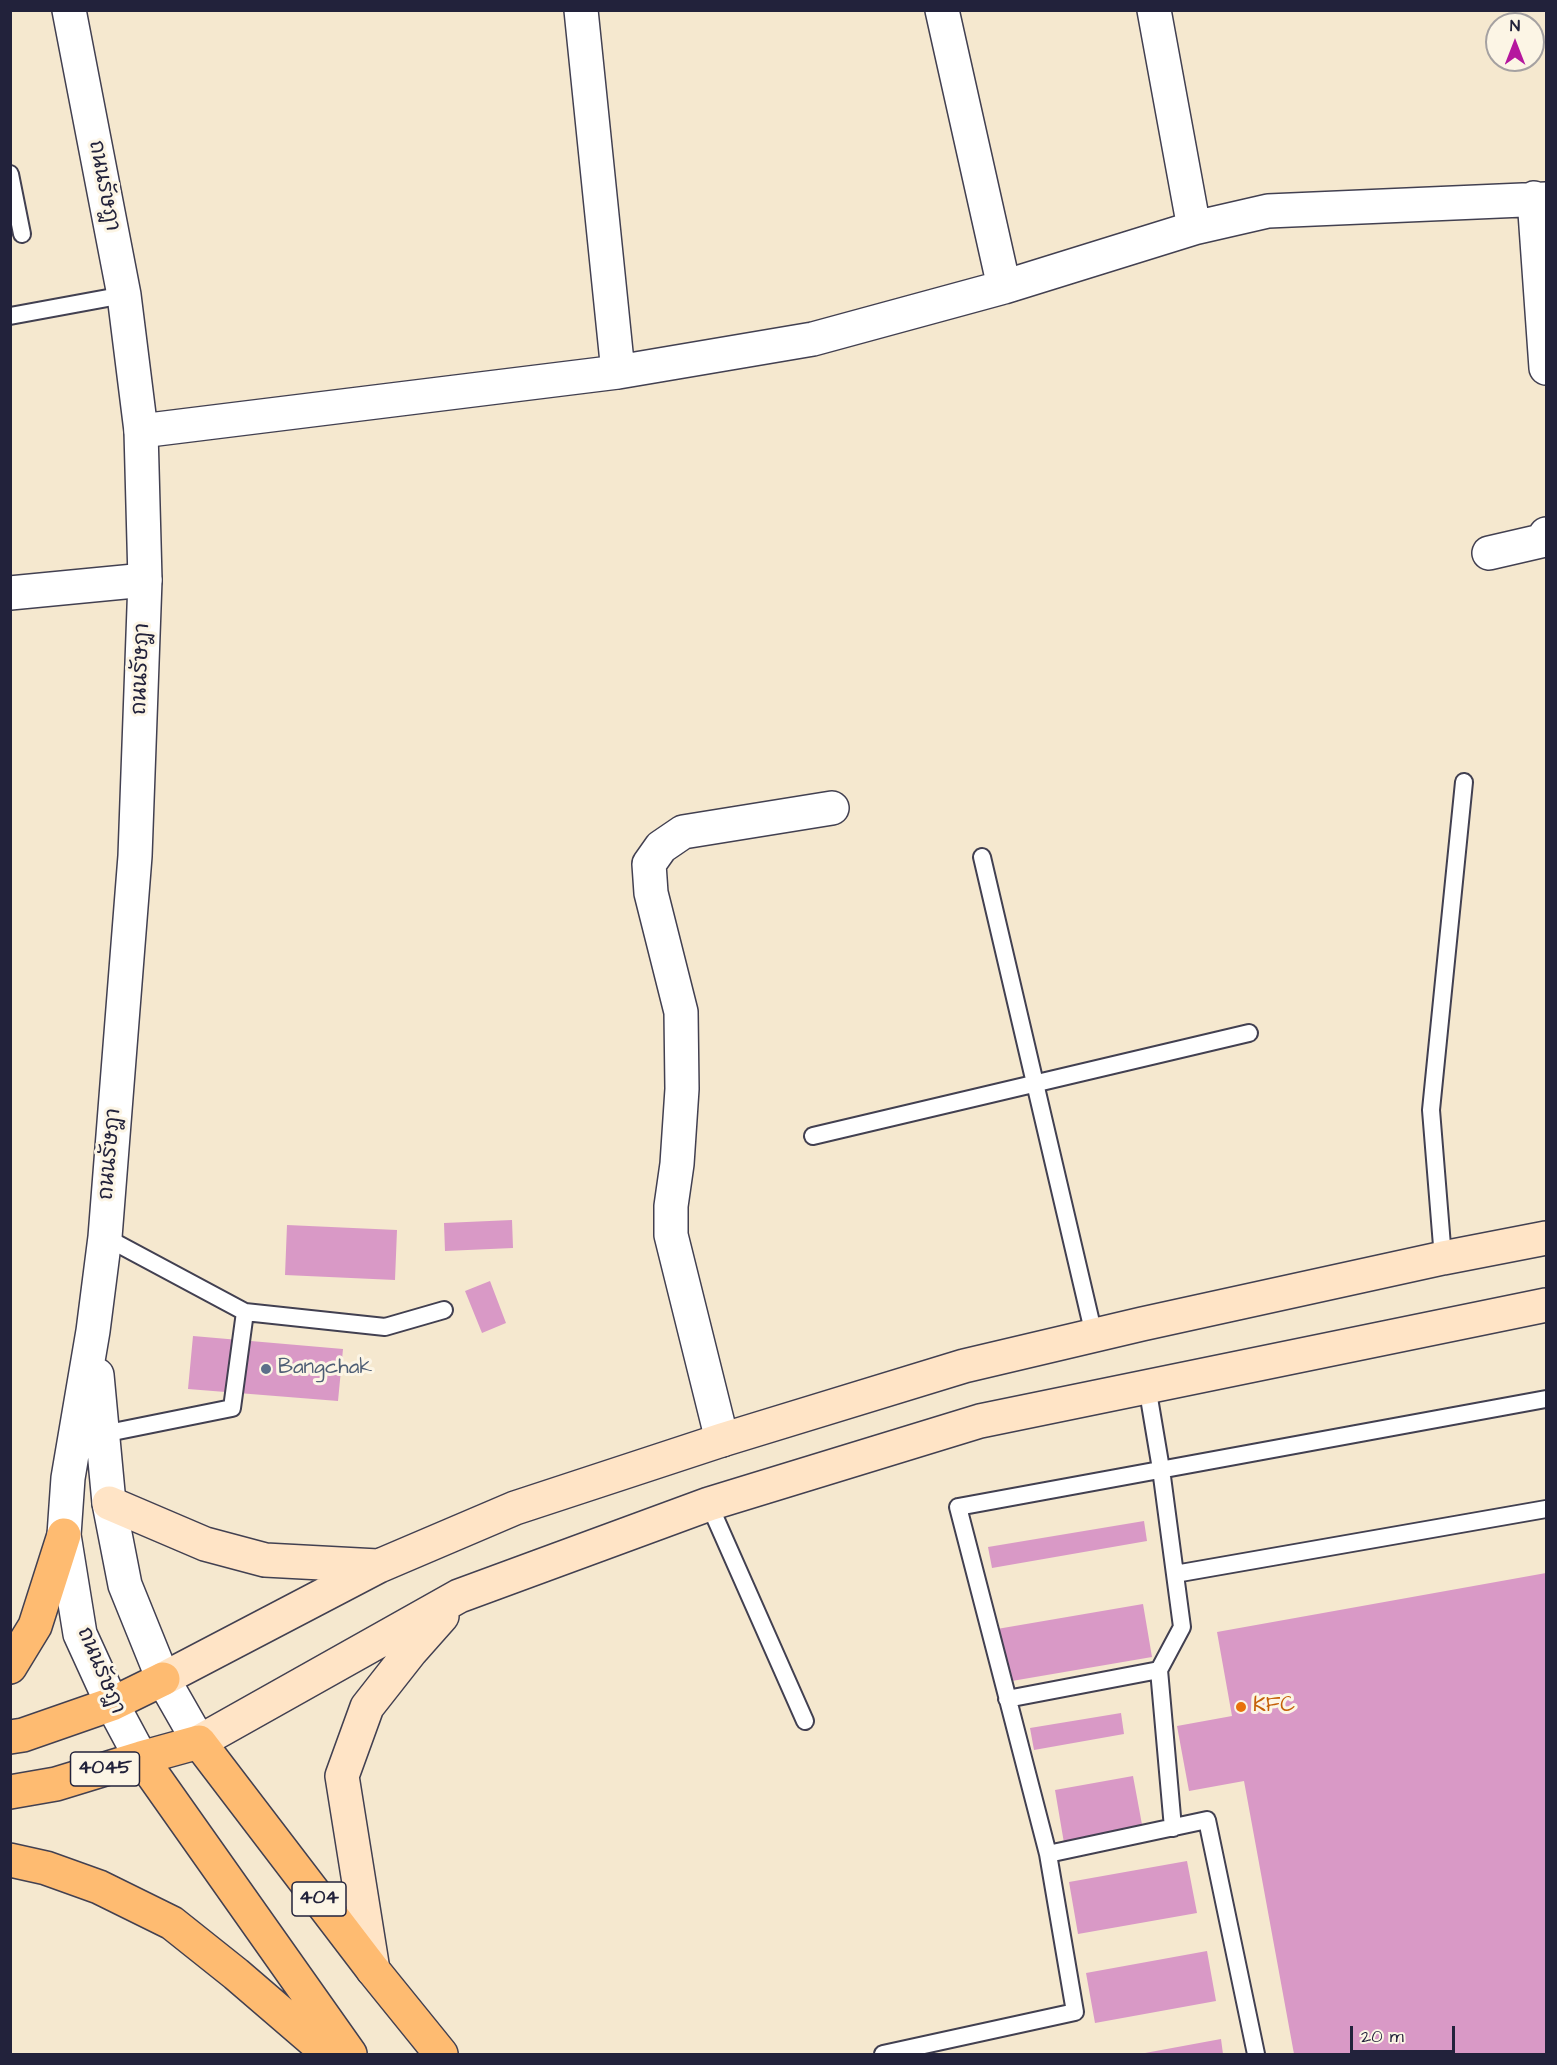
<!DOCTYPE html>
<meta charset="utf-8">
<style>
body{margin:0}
#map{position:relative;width:1557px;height:2065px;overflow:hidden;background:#f5e8cf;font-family:"Architects Daughter",sans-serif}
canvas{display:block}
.frame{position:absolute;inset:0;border:12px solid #22223b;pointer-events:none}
.north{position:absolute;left:1485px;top:12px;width:60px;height:60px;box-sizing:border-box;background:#fcf5e5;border:2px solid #a5a1a1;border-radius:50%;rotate:0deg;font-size:16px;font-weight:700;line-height:24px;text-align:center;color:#22223b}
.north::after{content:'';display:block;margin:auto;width:21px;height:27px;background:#b5179e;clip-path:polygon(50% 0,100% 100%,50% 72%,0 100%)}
.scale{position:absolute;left:1350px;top:2026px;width:105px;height:27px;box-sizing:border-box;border:3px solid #22223b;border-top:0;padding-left:8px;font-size:18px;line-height:21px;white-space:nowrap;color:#22223b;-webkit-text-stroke:4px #fcf5e5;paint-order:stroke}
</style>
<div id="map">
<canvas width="1557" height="2065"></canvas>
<div class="frame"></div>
<div class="north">N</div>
<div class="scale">20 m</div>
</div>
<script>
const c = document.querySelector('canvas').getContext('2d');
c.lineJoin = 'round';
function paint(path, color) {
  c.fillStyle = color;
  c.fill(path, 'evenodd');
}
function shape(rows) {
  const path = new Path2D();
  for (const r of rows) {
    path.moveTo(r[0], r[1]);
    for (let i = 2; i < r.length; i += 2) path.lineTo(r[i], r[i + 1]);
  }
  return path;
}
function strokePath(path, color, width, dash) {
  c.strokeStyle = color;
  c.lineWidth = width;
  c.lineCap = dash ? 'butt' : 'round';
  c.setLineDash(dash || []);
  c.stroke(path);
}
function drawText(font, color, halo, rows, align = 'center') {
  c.font = font + ' "Architects Daughter","Playpen Sans Thai",sans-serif';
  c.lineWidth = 6;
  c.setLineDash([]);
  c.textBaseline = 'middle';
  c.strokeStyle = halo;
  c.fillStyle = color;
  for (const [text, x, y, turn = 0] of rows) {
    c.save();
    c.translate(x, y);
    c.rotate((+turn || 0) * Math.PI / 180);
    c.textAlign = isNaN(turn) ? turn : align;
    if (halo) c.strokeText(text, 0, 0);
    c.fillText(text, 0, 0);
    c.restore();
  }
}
paint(shape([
 [512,1220,513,1248,445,1251,444,1223],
 [287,1225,397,1230,395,1280,285,1275],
 [490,1281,506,1323,482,1333,465,1291],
 [193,1336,343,1349,338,1401,188,1389],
 [1144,1521,1147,1541,992,1568,988,1547],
 [1546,1573,1546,2054,1294,2054,1244,1781,1189,1791,1177,1726,1232,1716,1217,1632],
 [1143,1604,1152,1657,1006,1682,997,1629],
 [1121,1713,1124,1734,1034,1750,1030,1728],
 [1133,1776,1143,1830,1064,1843,1055,1790],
 [1187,1861,1197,1913,1078,1934,1069,1882],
 [1207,1951,1216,2001,1095,2023,1086,1973],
 [1221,2039,1223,2054,1145,2054,1145,2053]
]), '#d999c6');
const service = shape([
 [10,174,22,234],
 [10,316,124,295],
 [982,857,1094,1335],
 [813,1136,1249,1033],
 [1443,1258,1431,1110,1464,782],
 [245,1312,385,1327,444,1310],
 [1147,1386,1161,1469,1182,1627,1159,1670,1173,1828],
 [103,1434,232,1408,245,1312,105,1237],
 [709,1504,805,1721],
 [1175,1574,1546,1509],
 [1007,1699,1159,1670],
 [1048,1854,958,1507,1546,1399],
 [883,2054,1075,2012,1048,1854,1207,1820,1256,2054]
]);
const minor = shape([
 [581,10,618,372],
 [942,10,1004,287],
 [1154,10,1194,228],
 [1534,198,1546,368],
 [141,431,618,372,813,339,1004,287,1194,228,1268,211,1546,199],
 [1489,553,1541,541,1546,534],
 [10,593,145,580],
 [722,1440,671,1235,671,1206,677,1164,682,1089,681,1012,651,893,649,864,661,847,683,832,832,808]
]);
const tertiary = shape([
 [69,10,124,295,141,431,145,580,135,856,105,1237,93,1331,68,1478,64,1535,80,1634,112,1704,141,1758],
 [97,1375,109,1503,125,1585,163,1679,199,1742]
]);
const secondary = shape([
 [109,1503,205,1544,265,1560,378,1566],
 [163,1679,379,1566,515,1508,722,1440,964,1366,1142,1324,1443,1258,1546,1238],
 [199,1742,459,1596,709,1504,980,1421,1546,1305],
 [373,1970,342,1776,367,1707,411,1651,442,1616]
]);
const primary = shape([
 [10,1667,35,1626,64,1535],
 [10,1737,23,1735,112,1704,163,1679],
 [141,1758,350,2054],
 [10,1792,56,1784,141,1758,199,1742,373,1970,441,2054],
 [10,1860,46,1868,99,1887,172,1923,236,1974,329,2054]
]);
strokePath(service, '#424051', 20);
strokePath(minor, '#424051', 36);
strokePath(tertiary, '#424051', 36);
strokePath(secondary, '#424051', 36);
strokePath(primary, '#424051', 36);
strokePath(service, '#fff', 16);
strokePath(minor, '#fff', 33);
strokePath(tertiary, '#fff', 33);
strokePath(secondary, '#ffe4c6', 33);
strokePath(primary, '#febb71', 33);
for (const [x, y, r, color] of [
 [266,1369,6,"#5c6f8a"],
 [1241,1707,6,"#e8710a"]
]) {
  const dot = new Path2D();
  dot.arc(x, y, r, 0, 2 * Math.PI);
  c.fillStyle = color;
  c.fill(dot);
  strokePath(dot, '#fcf5e5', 2);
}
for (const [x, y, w] of [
 [105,1769,69],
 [319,1899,54]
]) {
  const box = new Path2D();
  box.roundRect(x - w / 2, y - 17, w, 34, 4.5);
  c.fillStyle = '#fcf5e5';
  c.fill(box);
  strokePath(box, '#22223b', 1.5);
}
drawText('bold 20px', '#22223b', null, [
 ["4045",105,1769],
 ["404",319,1899]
]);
drawText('21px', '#22223b', '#fcf5e5', [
 ["ถนนรัษฎา",103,186,79],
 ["ถนนรัษฎา",142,669,-88],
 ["ถนนรัษฎา",111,1154,-85],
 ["ถนนรัษฎา",100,1671,67]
]);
drawText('21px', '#4e5e75', '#fcf5e5', [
 ["Bangchak",278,1369]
], 'left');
drawText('21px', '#c56008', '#fcf5e5', [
 ["KFC",1253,1707]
], 'left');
</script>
